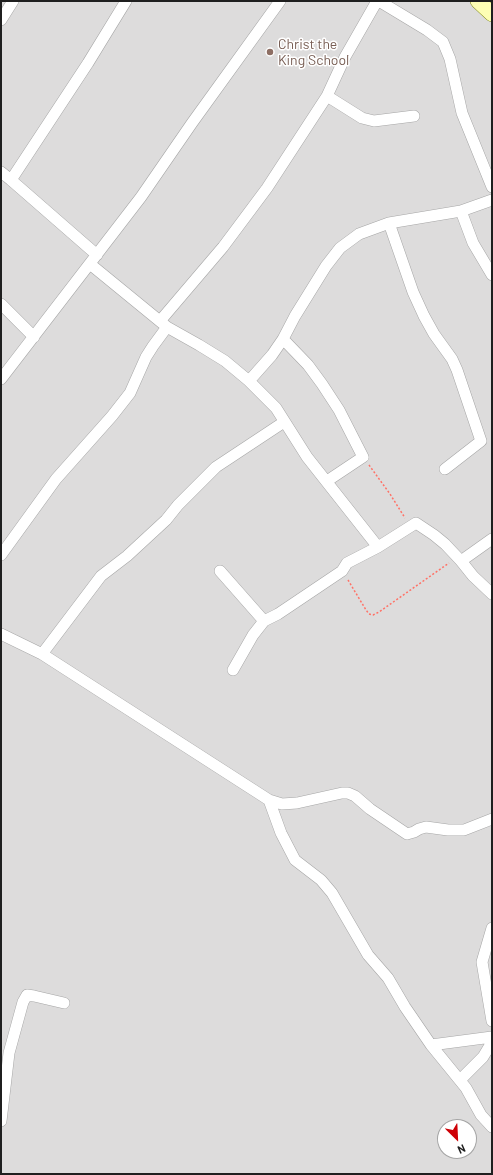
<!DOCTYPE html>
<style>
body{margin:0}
#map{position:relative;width:493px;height:1175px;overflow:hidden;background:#f0ece4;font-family:Barlow,sans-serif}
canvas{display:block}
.frame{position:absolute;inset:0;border:2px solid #1f1f1f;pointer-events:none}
.north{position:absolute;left:437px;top:1119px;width:40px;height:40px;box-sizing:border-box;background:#fff;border:1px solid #a5a5a5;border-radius:50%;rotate:156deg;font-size:11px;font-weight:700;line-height:16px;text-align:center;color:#1f1f1f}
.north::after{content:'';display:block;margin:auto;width:14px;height:18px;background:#ce0006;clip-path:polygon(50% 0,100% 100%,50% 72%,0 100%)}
</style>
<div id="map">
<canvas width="493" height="1175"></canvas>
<div class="frame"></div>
<div class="north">N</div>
</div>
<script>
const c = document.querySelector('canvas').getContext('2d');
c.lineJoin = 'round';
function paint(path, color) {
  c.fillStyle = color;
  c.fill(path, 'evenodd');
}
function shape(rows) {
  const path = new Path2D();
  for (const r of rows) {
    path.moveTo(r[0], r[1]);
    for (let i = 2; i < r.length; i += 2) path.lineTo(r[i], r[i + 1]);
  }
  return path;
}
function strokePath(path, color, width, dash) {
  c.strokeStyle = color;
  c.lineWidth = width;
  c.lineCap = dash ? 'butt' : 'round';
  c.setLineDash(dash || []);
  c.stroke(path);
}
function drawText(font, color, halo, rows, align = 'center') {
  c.font = font + ' Barlow,sans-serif';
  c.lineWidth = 3;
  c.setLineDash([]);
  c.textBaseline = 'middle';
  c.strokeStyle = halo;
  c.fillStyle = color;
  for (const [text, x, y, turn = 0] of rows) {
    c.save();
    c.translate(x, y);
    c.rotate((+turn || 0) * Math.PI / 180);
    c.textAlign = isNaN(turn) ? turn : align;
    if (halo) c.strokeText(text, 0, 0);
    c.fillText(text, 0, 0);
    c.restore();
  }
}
paint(shape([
 [1,1,492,1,492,1174,1,1174],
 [445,1127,469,1127,469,1151,445,1151]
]), '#dddcdc');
const street = shape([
 [379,1,427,30,443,42,450,59,462,113,492,187],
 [1,20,13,1],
 [327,96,362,118,374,121,414,116],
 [1,172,11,180],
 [461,211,473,243,492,275],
 [389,223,413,292,424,316,434,334,452,359,457,370,481,441,445,469],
 [97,255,11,180,88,63,126,1],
 [90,264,167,327,199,345,225,361,249,381,276,408,307,457,378,547],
 [1,304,34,337],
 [160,321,223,247,267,188,327,96,345,57,377,1],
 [283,339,308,365,322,384,339,410,363,457,327,481],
 [1,379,141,197,192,123,280,1],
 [249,381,272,355,283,339,295,316,326,266,340,248,359,234,389,223,461,211,492,200],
 [492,539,461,561,473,576,492,594],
 [1,555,56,479,112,416,130,393,146,357,153,346,167,327],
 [220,571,264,621],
 [1,634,42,654,269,800,281,833,295,860,321,880,332,893,368,955,388,978,405,1007,431,1045,492,1037],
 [42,654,101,576,127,556,166,520,178,505,216,467,284,422],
 [233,670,253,635,264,621,278,614,342,571,347,563,378,547,416,523,434,535,445,544,461,561],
 [269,800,282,804,297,803,342,793,348,793,355,796,370,809,407,834,414,832,419,829,426,827,448,830,464,830,492,819],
 [492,928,482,962,492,1021],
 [431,1045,466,1088,481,1115,492,1127],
 [460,1080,483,1057,492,1042],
 [1,1121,9,1053,23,1002,27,995,34,996,64,1003]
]);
const secondary = shape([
 [478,1,492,14]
]);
strokePath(street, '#a6a6a6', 12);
strokePath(secondary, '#727c00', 16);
strokePath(shape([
 [369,465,390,494,405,518],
 [348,580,366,610,369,614,373,615,379,612,449,563]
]), '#ff7267', 1.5, [2, 2]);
strokePath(street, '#fff', 11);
strokePath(secondary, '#fdfeb4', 15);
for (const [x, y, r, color] of [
 [270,52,4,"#8d6e63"]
]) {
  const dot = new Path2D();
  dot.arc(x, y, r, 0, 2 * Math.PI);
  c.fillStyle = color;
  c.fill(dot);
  strokePath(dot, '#fff', 1.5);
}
drawText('14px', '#785e54', '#fff', [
 ["Christ the",278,44],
 ["King School",278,60]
], 'left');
</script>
